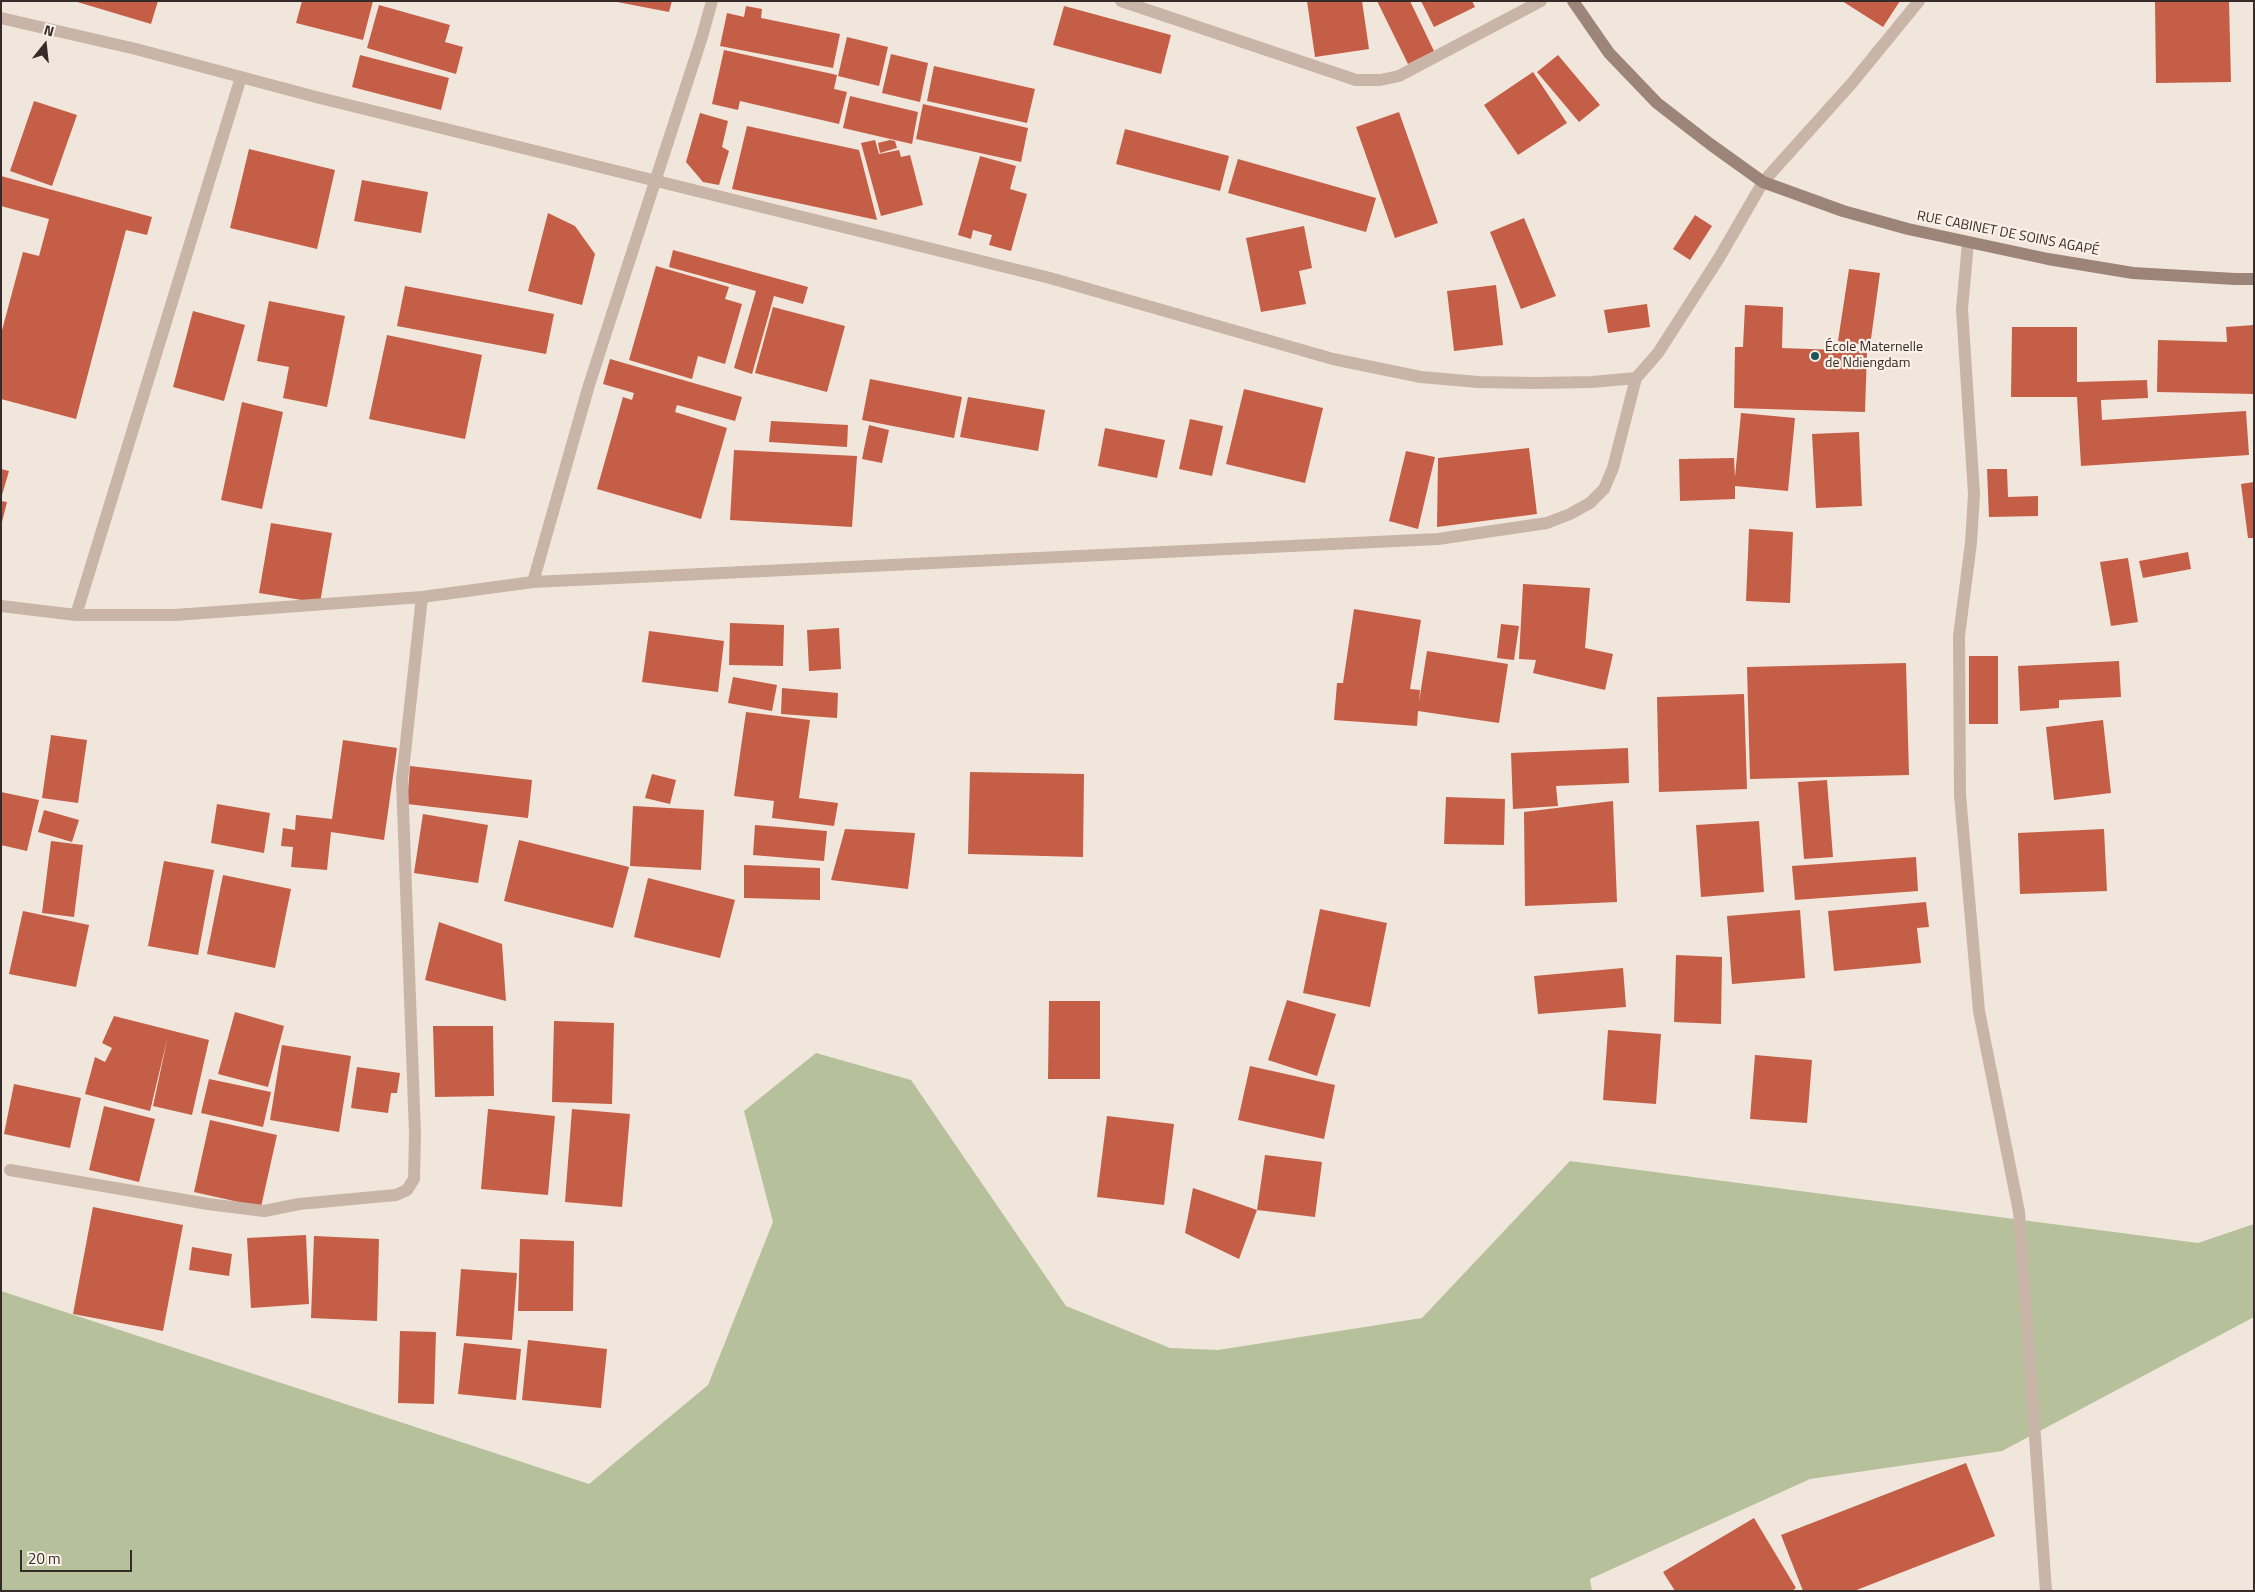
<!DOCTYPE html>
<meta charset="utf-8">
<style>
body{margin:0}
#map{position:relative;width:2255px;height:1592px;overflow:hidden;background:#f1e6db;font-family:"Titillium Web",sans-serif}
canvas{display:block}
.frame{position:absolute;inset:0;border:2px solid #362b28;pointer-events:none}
.north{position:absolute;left:20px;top:20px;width:50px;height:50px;-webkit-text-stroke:4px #f9f0e7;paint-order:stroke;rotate:16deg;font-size:14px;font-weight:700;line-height:20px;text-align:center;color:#362b28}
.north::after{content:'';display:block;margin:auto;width:18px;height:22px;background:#362b28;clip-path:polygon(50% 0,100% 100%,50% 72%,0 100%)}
.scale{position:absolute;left:20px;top:1550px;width:112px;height:22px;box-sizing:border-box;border:2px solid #362b28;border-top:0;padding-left:6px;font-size:15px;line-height:18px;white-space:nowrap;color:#362b28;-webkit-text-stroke:4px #f9f0e7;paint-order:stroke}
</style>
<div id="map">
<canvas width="2255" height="1592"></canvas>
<div class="frame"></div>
<div class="north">N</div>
<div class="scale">20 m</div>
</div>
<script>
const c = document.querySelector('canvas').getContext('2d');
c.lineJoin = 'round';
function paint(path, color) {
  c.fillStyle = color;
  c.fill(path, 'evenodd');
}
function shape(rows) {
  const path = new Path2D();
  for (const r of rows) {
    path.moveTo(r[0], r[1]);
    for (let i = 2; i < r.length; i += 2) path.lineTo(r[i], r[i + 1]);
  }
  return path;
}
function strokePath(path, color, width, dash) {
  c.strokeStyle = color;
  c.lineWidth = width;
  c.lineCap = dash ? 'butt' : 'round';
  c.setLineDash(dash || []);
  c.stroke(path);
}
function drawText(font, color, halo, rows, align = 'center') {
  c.font = font + ' "Titillium Web",sans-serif';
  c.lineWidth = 4.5;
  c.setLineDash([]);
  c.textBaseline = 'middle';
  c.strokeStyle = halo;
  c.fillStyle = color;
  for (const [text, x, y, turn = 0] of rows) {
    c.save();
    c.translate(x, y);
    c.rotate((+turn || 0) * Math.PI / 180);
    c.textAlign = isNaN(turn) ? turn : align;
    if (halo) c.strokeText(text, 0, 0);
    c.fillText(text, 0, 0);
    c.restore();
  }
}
paint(shape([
 [816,1053,911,1080,1066,1306,1170,1348,1218,1350,1422,1318,1570,1161,2198,1243,2254,1224,2254,1317,2002,1451,1810,1479,1590,1579,1592,1591,1,1591,1,1291,589,1484,708,1385,773,1222,744,1111]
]), '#b6c09b');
paint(shape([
 [74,1,158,1,151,24],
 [302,1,373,1,363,40,296,23],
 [612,1,672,1,669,12],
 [1307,1,1362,1,1369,49,1315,57],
 [1377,1,1410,1,1434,51,1408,64],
 [1421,1,1472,1,1475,7,1434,27],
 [1842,1,1900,1,1883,27],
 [2155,1,2229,1,2231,82,2156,83],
 [379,5,450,25,445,42,463,47,456,74,367,48],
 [746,6,762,9,761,18,840,34,833,68,720,46,727,13,744,17],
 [1064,6,1171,35,1161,74,1053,45],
 [847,37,888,47,879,86,838,76],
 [724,50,837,75,834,89,847,92,839,124,740,101,738,110,712,104],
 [891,54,928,63,920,102,882,93],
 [360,55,449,78,441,110,352,87],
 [1558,55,1600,105,1579,122,1537,72],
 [934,66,1035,89,1027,123,927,101],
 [1533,72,1567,123,1518,155,1484,105],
 [850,96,918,112,912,144,843,128],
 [34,101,77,115,52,186,10,171],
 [923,104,1028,128,1021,162,916,139],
 [1399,112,1438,223,1395,238,1356,127],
 [700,113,728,121,722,147,729,151,719,185,703,182,686,162],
 [747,126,859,150,877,220,732,189],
 [1125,129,1229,156,1220,191,1116,164],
 [875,140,879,154,899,150,901,157,910,155,923,205,881,216,861,143],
 [890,140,895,141,897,148,880,153,878,143],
 [249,149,335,170,317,249,230,228],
 [980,156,1016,166,1010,189,1027,194,1011,251,989,245,992,235,973,230,971,239,958,235],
 [1238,159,1376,198,1366,232,1228,193],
 [1,176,152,217,147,235,126,230,76,419,1,399,1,334,23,252,39,256,49,219,1,206],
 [362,180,428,192,421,233,354,221],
 [548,213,575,226,595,254,582,305,528,291],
 [1695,215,1712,226,1690,260,1673,249],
 [1524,218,1556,296,1521,309,1490,232],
 [1304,226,1312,268,1299,271,1306,304,1261,312,1246,238],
 [673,250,808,287,803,304,774,296,752,374,734,368,756,291,669,267],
 [656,266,729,287,725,299,742,304,725,364,698,356,692,379,629,360],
 [1849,269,1880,273,1870,346,1838,341],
 [1496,285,1503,345,1454,351,1447,291],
 [405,286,554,314,546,354,397,326],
 [269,301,345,316,327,407,283,398,289,367,257,361],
 [1647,304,1650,327,1608,333,1604,310],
 [1745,305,1783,307,1782,348,1867,351,1865,412,1734,408,1735,347,1743,347],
 [773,307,845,326,827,392,755,373],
 [193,311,245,325,224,401,173,387],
 [2254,325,2254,394,2157,392,2158,340,2227,342,2226,327],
 [2012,327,2077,327,2077,382,2147,380,2148,398,2101,400,2102,420,2246,411,2249,455,2081,466,2077,397,2011,397],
 [387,335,482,355,465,439,369,419],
 [610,359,742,397,735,421,677,405,675,412,727,428,701,519,597,489,623,397,632,400,634,393,603,384],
 [870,379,962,397,954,438,862,420],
 [1244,389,1323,408,1305,483,1226,464],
 [968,397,1045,410,1038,451,960,437],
 [242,402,283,412,262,509,221,500],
 [1741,413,1795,418,1788,491,1735,486,1735,499,1680,501,1679,459,1734,458,1735,477],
 [1190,419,1223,426,1212,476,1179,469],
 [771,421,848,425,847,447,769,442],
 [869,425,889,430,882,463,862,459],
 [1105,428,1165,440,1157,478,1098,466],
 [1859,432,1862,506,1816,508,1812,434],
 [1529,448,1537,514,1437,527,1438,458],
 [734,450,857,456,852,527,730,520],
 [1406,451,1435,457,1418,529,1389,521],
 [1,469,9,471,2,495,1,495],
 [1987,469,2007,469,2008,497,2038,496,2038,516,1989,517],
 [2254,482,2254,538,2248,538,2241,484],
 [1,501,7,502,2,522,1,522],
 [271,523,332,533,320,603,259,593],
 [1749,529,1793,532,1790,603,1746,601],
 [2188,552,2191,569,2143,578,2139,561],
 [2128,558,2138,622,2111,626,2100,562],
 [1523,584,1590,588,1585,648,1613,654,1605,690,1533,673,1536,660,1519,659],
 [1354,609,1421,620,1410,689,1420,690,1419,702,1427,651,1508,664,1499,723,1418,711,1417,726,1334,720,1337,683,1343,683],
 [730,623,784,625,783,666,729,665],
 [1501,624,1519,626,1514,660,1497,658],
 [839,628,841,669,809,671,807,630],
 [649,631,724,641,718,692,642,682],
 [1969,656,1998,656,1998,724,1969,724],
 [2119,661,2121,697,2059,700,2059,708,2020,711,2018,666],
 [1906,663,1909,775,1750,779,1747,667],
 [733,677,777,685,772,711,728,703],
 [782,688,838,693,837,718,781,714],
 [1744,694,1747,789,1659,792,1657,697],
 [746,712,810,720,799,798,838,803,834,826,772,818,774,801,734,796],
 [2103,720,2111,793,2054,800,2046,727],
 [51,735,87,740,78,803,42,798],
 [343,740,397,748,384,840,331,832,327,870,291,867,293,847,281,846,283,828,295,830,296,815,332,819],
 [1628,748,1629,783,1556,786,1558,806,1513,809,1511,753],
 [410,766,532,780,528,818,407,804],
 [970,772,1084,774,1083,857,968,854],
 [652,774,676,780,670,804,645,798],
 [1827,780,1833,857,1804,859,1798,782],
 [1,792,39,800,27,851,1,845],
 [1446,797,1505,799,1504,845,1444,844],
 [1613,801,1617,902,1525,906,1524,812],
 [217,804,270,813,264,853,211,843],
 [633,806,704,810,701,870,630,866],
 [44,810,79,820,72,842,38,832],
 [423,814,488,825,478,883,414,873],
 [1759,821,1764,892,1701,897,1696,825],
 [755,825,827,831,824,861,753,855],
 [845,829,915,833,908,889,831,880],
 [2104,829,2107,891,2020,894,2018,833],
 [519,840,629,867,613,928,504,901],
 [51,841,83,845,74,917,42,913],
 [1916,857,1918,891,1795,900,1792,866],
 [164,861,214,870,198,955,148,946],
 [744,865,820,868,820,900,744,898],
 [223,875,291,889,275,968,207,954],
 [648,878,735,900,720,958,634,937],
 [1926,902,1929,927,1917,928,1921,963,1834,971,1828,911],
 [1320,909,1387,923,1370,1007,1303,993],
 [1800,910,1805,978,1732,984,1727,916],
 [23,911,89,925,76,987,9,974],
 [439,922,502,944,506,1001,425,980],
 [1676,955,1722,957,1721,1024,1674,1022],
 [1623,968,1626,1007,1538,1014,1534,976],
 [1287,1000,1336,1014,1317,1076,1268,1060],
 [1049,1001,1100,1001,1100,1079,1048,1079],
 [235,1012,284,1026,268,1087,218,1074],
 [114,1016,209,1040,192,1115,153,1106,168,1036,150,1111,85,1094,95,1057,105,1062,112,1048,102,1043],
 [554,1021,614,1023,612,1104,552,1102],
 [433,1026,493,1026,494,1096,435,1097],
 [1608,1030,1661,1034,1656,1104,1603,1100],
 [282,1045,351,1056,339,1132,270,1120],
 [1755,1055,1812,1060,1807,1123,1750,1119],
 [1250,1066,1335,1085,1324,1139,1238,1120],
 [357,1067,400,1073,397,1093,391,1093,388,1113,351,1108],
 [209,1079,271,1092,263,1127,201,1113],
 [14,1084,81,1098,70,1148,4,1134],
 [104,1106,155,1119,139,1182,89,1170],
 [488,1109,555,1116,548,1195,481,1189],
 [572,1109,630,1114,622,1207,565,1202],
 [1107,1116,1174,1124,1164,1205,1097,1197],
 [210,1120,277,1135,261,1207,194,1192],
 [1265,1155,1322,1162,1315,1217,1257,1210],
 [1193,1188,1257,1210,1239,1259,1185,1233],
 [93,1207,183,1225,163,1331,73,1314],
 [306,1235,309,1304,251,1308,247,1238],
 [314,1236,379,1239,377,1321,311,1318],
 [520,1239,574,1241,573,1311,518,1311],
 [192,1247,232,1254,229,1276,189,1270],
 [461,1269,517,1273,512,1340,456,1336],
 [400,1331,436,1332,434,1404,398,1403],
 [528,1340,607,1349,601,1408,522,1400],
 [464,1343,521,1349,516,1400,458,1394],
 [1966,1463,1995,1536,1854,1591,1803,1591,1781,1535],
 [1754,1518,1796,1588,1792,1591,1675,1591,1663,1572]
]), '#c45e46');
strokePath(shape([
 [1121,1,1356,80,1380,80,1399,76,1541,1],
 [1,18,136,49,316,97,1050,278,1333,359,1421,377,1478,382,1535,383,1592,382,1636,378,1658,353,1719,258,1763,182,1852,83,1919,1],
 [1968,243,1962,309,1974,494,1971,543,1959,636,1960,795,1979,1011,2019,1212,2046,1591],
 [533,582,589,385,702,37,712,1],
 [1,606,76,615,175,615,422,597,533,582,1438,539,1547,523,1570,514,1590,503,1604,489,1613,468,1636,378],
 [76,615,241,77],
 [10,1170,208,1204,264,1211,299,1204,396,1195,407,1190,414,1179,415,1134,402,780,422,597]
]), '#c9b5a7', 12);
strokePath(shape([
 [1573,1,1609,53,1657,103,1710,144,1763,182,1843,211,1908,229,2048,259,2133,273,2235,279,2254,279]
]), '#9d8479', 12);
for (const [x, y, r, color] of [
 [1815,356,5,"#1e5657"]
]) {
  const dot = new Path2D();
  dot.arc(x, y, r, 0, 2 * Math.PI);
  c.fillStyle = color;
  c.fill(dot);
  strokePath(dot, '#f9f0e7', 2);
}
drawText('14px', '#362b28', '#f9f0e7', [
 ["RUE CABINET DE SOINS AGAPÉ",2008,234,11]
]);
drawText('14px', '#362b28', '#f9f0e7', [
 ["École Maternelle",1825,348],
 ["de Ndiengdam",1825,364]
], 'left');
</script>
